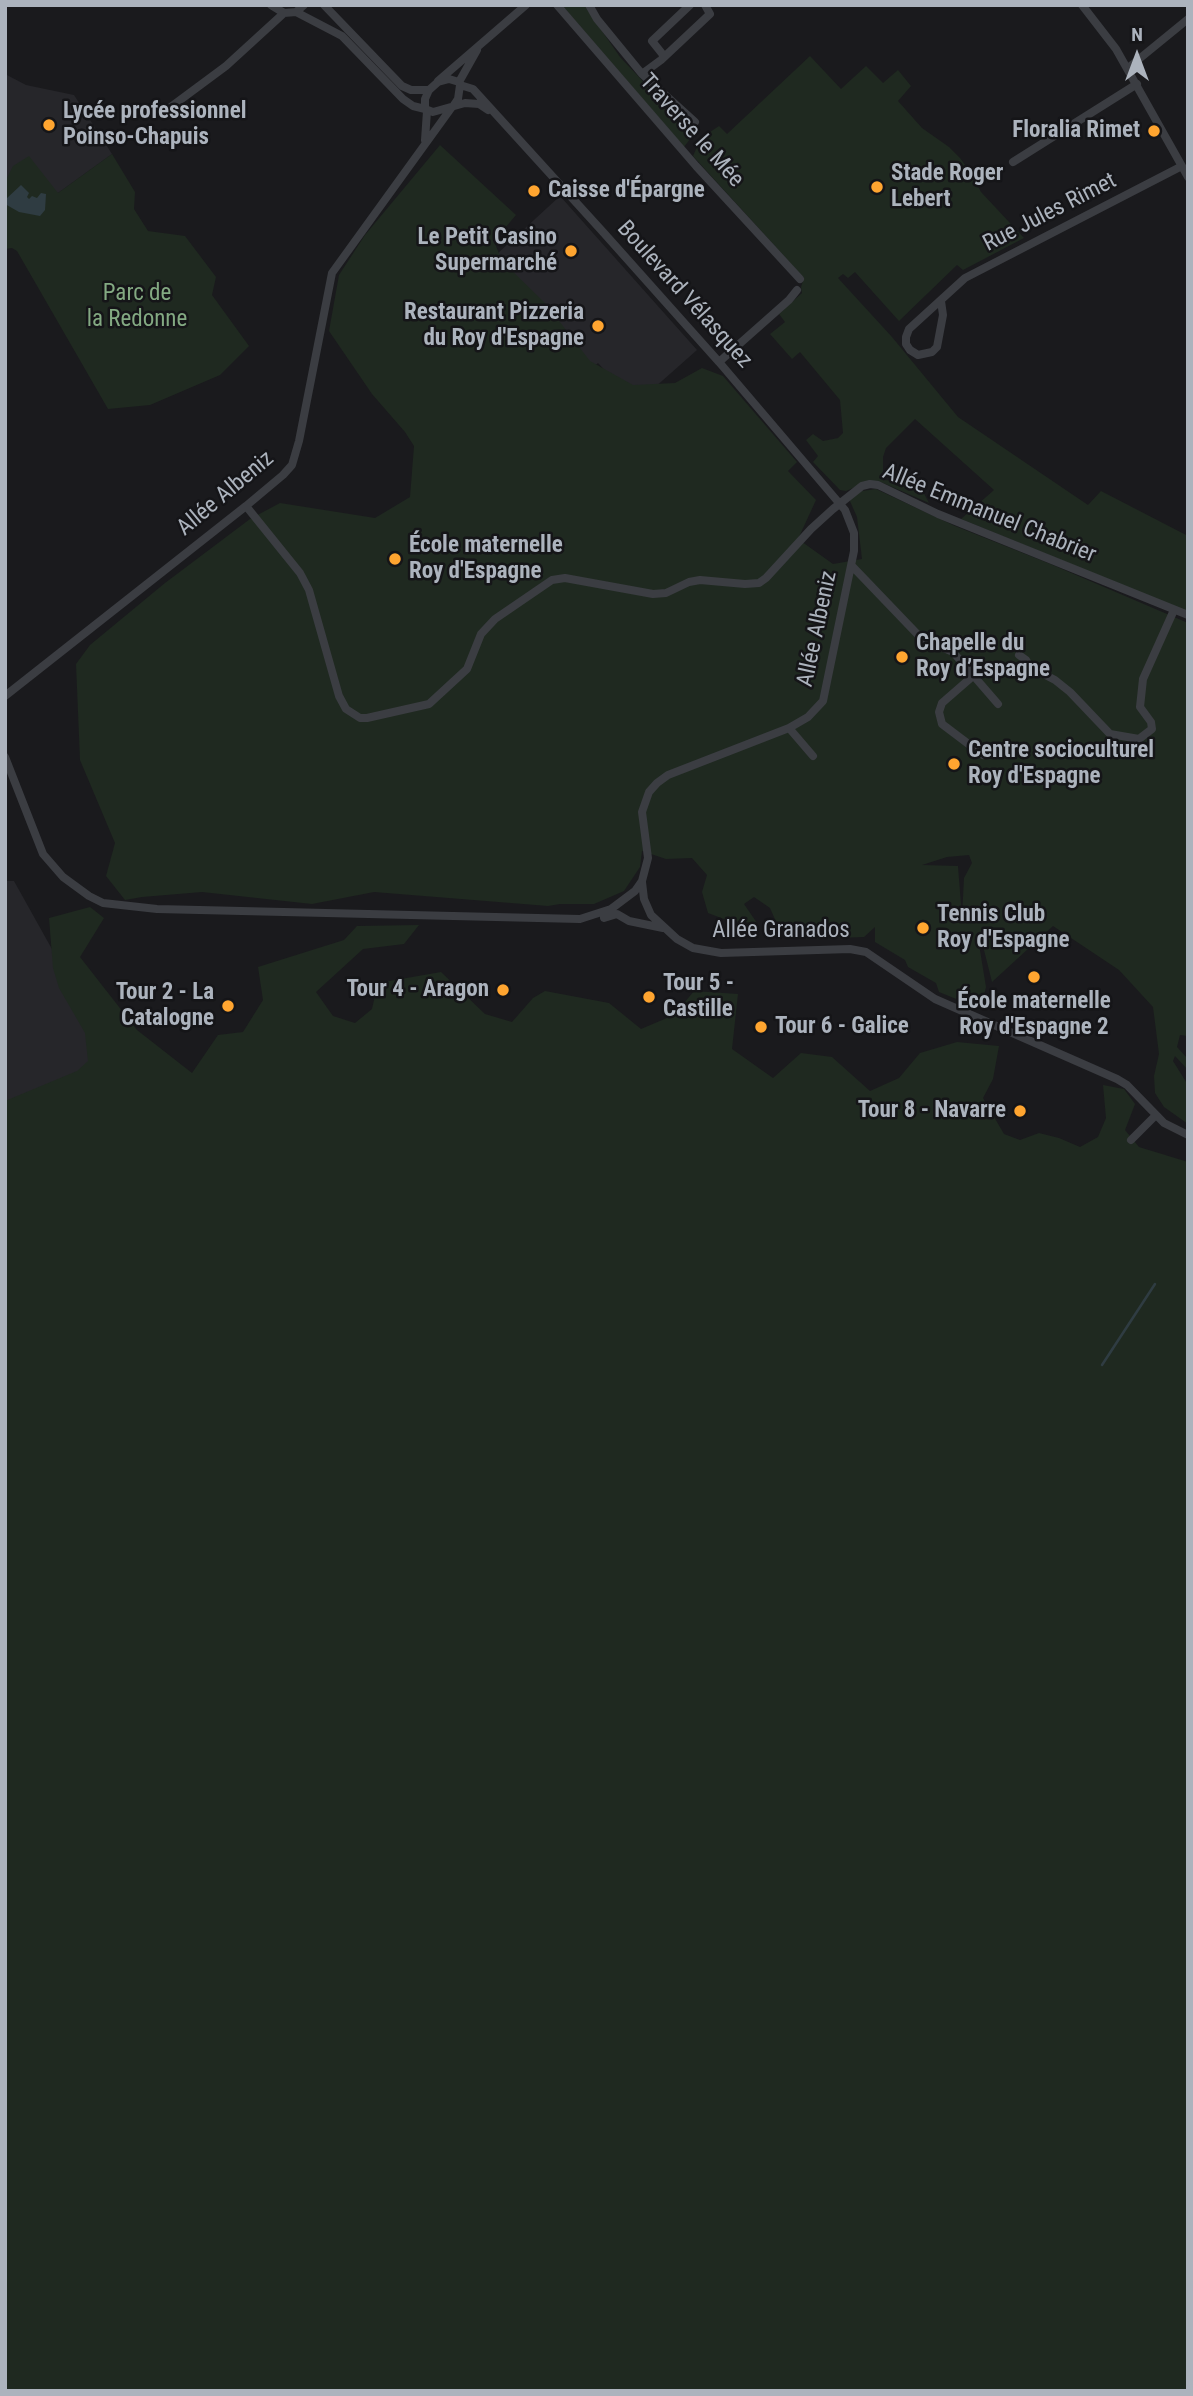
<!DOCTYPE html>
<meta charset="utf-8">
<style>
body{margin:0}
#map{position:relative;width:1193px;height:2396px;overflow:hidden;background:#1a1a1d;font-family:"Roboto Condensed",sans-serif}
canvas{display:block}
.frame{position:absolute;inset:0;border:7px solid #acb3bd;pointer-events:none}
.north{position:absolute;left:1102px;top:21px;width:70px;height:70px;-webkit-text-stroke:5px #151518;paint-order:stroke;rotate:0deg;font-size:19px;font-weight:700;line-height:28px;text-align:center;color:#acb3bd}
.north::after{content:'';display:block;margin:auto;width:24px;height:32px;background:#acb3bd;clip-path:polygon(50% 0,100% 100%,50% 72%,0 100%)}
</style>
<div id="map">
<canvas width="1193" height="2396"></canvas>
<div class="frame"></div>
<div class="north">N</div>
</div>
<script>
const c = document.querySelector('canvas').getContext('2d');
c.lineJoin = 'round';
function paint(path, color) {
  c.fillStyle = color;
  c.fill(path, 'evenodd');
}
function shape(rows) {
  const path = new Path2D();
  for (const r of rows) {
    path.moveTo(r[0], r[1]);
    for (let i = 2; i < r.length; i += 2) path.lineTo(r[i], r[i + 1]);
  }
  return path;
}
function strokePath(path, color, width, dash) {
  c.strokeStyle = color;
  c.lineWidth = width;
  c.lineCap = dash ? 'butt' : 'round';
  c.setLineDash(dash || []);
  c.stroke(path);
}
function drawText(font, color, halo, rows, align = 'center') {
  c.font = font + ' "Roboto Condensed",sans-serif';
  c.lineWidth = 5;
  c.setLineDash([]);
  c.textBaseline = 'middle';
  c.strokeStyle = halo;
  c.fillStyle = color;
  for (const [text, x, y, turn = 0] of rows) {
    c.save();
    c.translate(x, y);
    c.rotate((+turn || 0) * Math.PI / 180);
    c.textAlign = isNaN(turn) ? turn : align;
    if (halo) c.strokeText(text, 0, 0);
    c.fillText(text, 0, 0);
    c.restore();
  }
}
paint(shape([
 [5,74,26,85,74,95,112,154,58,193,5,182],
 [560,196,697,350,636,404,598,363,583,376,484,266],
 [5,881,14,881,101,1037,5,1223]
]), '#26262a');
paint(shape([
 [562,5,584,5,620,57,654,93,697,130,684,147],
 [810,56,841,89,866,66,883,83,898,70,911,86,898,101,922,128,949,147,960,158,971,173,981,192,1024,238,963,270,957,265,899,321,855,272,848,278,843,274,838,278,892,337,958,417,1088,505,1101,491,1188,536,1188,612,961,519,994,490,915,419,886,448,883,457,883,480,918,482,929,503,883,483,867,482,846,491,840,490,813,462,818,456,806,440,813,434,823,441,838,438,843,433,840,400,800,352,792,359,770,334,785,322,779,314,802,293,801,287,804,278,693,156,701,138,719,126,727,134],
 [440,145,516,215,494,241,502,261,546,304,590,361,633,385,675,383,702,368,723,376,797,462,788,471,816,500,798,539,833,564,862,559,857,517,849,499,862,491,876,489,955,526,1048,563,1188,623,1188,1036,1180,1035,1177,1047,1188,1059,1188,1070,1175,1056,1173,1061,1188,1085,1188,1124,1164,1107,1155,1093,1154,1076,1159,1054,1153,1007,1119,970,1053,926,992,982,981,938,978,938,986,987,981,1009,939,992,936,983,908,967,905,960,875,942,875,927,864,937,808,939,788,934,777,924,770,908,754,897,744,904,757,923,729,921,708,913,702,892,707,875,692,858,666,859,642,851,640,867,624,891,594,904,560,904,548,906,374,892,312,904,202,892,142,897,125,900,106,876,115,843,80,760,76,664,90,645,165,583,250,519,280,503,375,518,410,497,414,446,405,432,372,394,329,331,339,275,365,235],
 [969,855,972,863,964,878,962,917,958,866,922,865,947,857],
 [112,154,135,192,134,209,148,231,185,236,216,277,212,295,249,346,220,375,150,405,108,409,17,251,12,248,5,249,5,182,13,166,29,156,58,193],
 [90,907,104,918,80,957,137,1030,192,1073,218,1035,243,1032,263,1000,258,967,344,940,357,926,419,925,404,944,363,949,316,992,333,1016,355,1023,372,1009,378,983,441,972,485,1014,512,1022,533,998,545,991,609,1003,641,1029,674,1015,694,991,738,994,732,1049,773,1078,801,1053,832,1057,870,1091,899,1078,920,1053,957,1042,999,1046,993,1079,983,1098,1004,1134,1020,1140,1039,1133,1059,1138,1080,1147,1098,1137,1106,1118,1103,1085,1124,1089,1135,1104,1125,1130,1139,1147,1188,1162,1188,2391,5,2391,5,1101,77,1071,88,1061,85,1033,59,988,53,968,49,918]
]), '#1f2920');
paint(shape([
 [21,185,29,193,27,197,29,199,32,196,37,198,41,193,46,194,45,210,40,216,19,212,5,204,6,199]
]), '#2f3c42');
strokePath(shape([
 [1102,1365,1155,1284]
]), '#2f3c42', 2.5);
strokePath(shape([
 [271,5,284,13],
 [324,5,402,86,411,90,429,90],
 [557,5,696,166,800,279],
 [589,5,597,19,642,74,695,122],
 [1082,5,1116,49,1188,177],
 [296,12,342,36,403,99,413,106,425,109],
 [664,56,652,41,690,5],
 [1128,68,1188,19],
 [642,74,661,60,710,14,705,5],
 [438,81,526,5],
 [459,82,477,50],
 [454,105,458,99,460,85,459,82,449,79,438,82,429,90,425,99,425,109,433,112,465,103,479,104,488,110],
 [168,109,226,66,284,13,296,12,304,5],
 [425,140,427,111],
 [1013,162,1137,84],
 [941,301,943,315,937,347,932,352,918,355,910,350,906,344,906,337,909,329,965,278,1182,166],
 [719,362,789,300,797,290],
 [246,506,300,573,309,590,339,696,346,709,360,718,367,718,429,704,467,669,481,634,495,619,552,580,565,578,653,594,666,593,689,582,700,580,745,584,759,583,766,578,811,529,833,509,862,486,870,484,878,485,938,514,1188,615],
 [852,566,921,638,953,652,998,704],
 [1019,655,1026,660,1030,667,1055,680,1070,692,1110,734,1139,739,1152,729,1151,722,1140,707,1143,679,1174,610],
 [973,676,942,703,939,712,942,724,983,755],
 [5,696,246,506,283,475,292,465,299,441,332,273,452,107],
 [789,728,813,756],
 [5,757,43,854,63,877,89,896,103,903,157,909,580,919,611,909,635,891,642,881,648,858,642,812,649,792,657,783,668,775,789,728,808,717,823,701,854,551,854,533,845,510,719,362,603,232,473,89,460,85],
 [642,882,644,899,651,915,677,939,693,948,721,953,850,949,866,952,935,999,1117,1079,1127,1085,1164,1123,1188,1135],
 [604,918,617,914,629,921,663,928],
 [1131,1140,1155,1116]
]), '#3b3d42', 8);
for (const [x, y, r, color] of [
 [49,125,7,"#ffa530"],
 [1154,131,7,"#ffa530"],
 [877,187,7,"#ffa530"],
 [534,191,7,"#ffa530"],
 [571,251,7,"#ffa530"],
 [598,326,7,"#ffa530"],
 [395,559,7,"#ffa530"],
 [902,657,7,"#ffa530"],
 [954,764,7,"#ffa530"],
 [923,928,7,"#ffa530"],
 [1034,977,7,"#ffa530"],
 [503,990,7,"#ffa530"],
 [649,997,7,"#ffa530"],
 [228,1006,7,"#ffa530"],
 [761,1027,7,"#ffa530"],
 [1020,1111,7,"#ffa530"]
]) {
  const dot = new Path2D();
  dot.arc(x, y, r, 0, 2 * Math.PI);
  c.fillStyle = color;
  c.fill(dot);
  strokePath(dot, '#151518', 2.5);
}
drawText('bold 23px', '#acb3bd', '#151518', [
 ["Lycée professionnel",63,112],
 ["Poinso-Chapuis",63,138],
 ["Floralia Rimet",1140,131,"right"],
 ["Stade Roger",891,174],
 ["Lebert",891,200],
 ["Caisse d'Épargne",548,191],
 ["Le Petit Casino",557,238,"right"],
 ["Supermarché",557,264,"right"],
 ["Restaurant Pizzeria",584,313,"right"],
 ["du Roy d'Espagne",584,339,"right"],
 ["École maternelle",409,546],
 ["Roy d'Espagne",409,572],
 ["Chapelle du",916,644],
 ["Roy d’Espagne",916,670],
 ["Centre socioculturel",968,751],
 ["Roy d'Espagne",968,777],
 ["Tennis Club",937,915],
 ["Roy d'Espagne",937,941],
 ["Tour 5 -",663,984],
 ["Castille",663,1010],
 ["Tour 4 - Aragon",489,990,"right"],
 ["Tour 2 - La",214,993,"right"],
 ["Catalogne",214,1019,"right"],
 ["École maternelle",1034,1002,"center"],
 ["Roy d'Espagne 2",1034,1028,"center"],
 ["Tour 6 - Galice",775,1027],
 ["Tour 8 - Navarre",1006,1111,"right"]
], 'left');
drawText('23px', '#acb3bd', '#151518', [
 ["Traverse le Mée",691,131,48],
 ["Rue Jules Rimet",1050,213,-27],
 ["Boulevard Vélasquez",684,295,48],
 ["Allée Albeniz",226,494,-40],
 ["Allée Emmanuel Chabrier",989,514,22],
 ["Allée Albeniz",818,629,-78],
 ["Allée Granados",781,931]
]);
drawText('23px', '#83a982', '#151518', [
 ["Parc de",137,294],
 ["la Redonne",137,320]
]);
</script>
